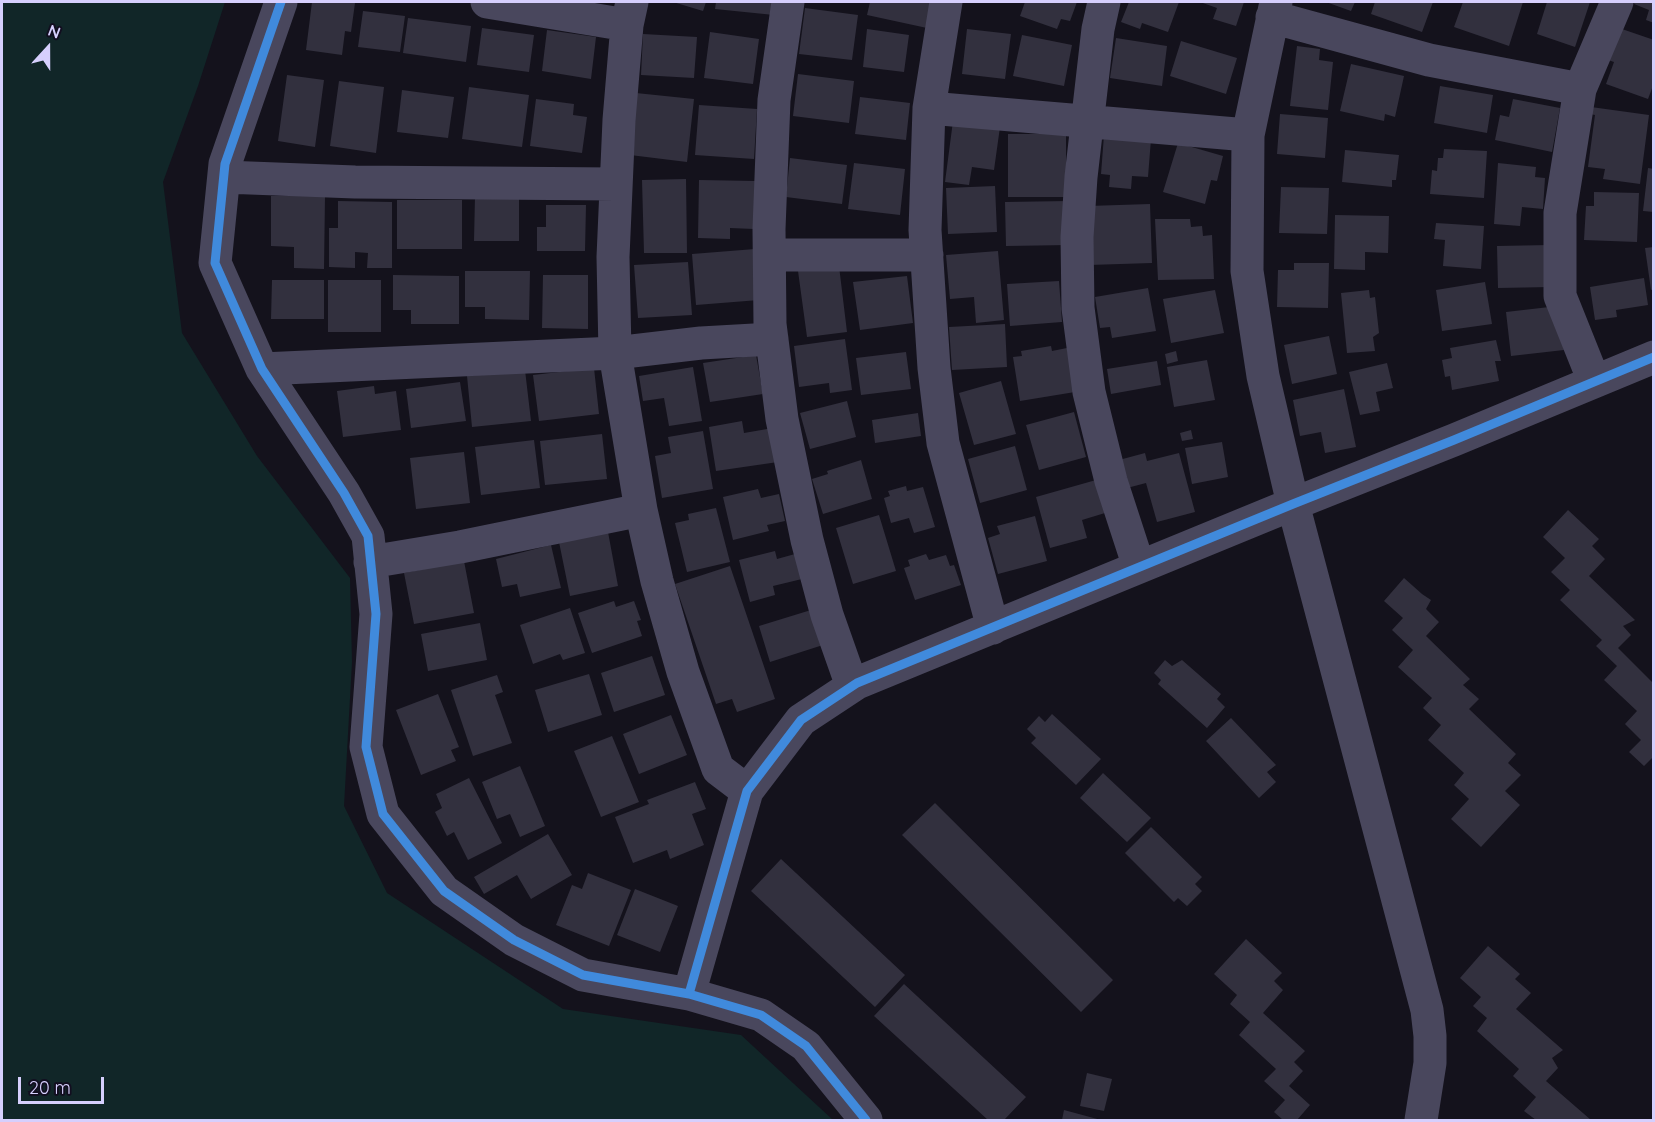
<!DOCTYPE html>
<style>
body{margin:0}
#map{position:relative;width:1655px;height:1122px;overflow:hidden;background:#14121c;font-family:Quicksand,sans-serif}
canvas{display:block}
.frame{position:absolute;inset:0;border:3px solid #d6cffd;pointer-events:none}
.north{position:absolute;left:18px;top:18px;width:60px;height:60px;-webkit-text-stroke:4px #120e20;paint-order:stroke;rotate:21deg;font-size:16px;font-weight:700;line-height:24px;text-align:center;color:#d6cffd}
.north::after{content:'';display:block;margin:auto;width:21px;height:27px;background:#d6cffd;clip-path:polygon(50% 0,100% 100%,50% 72%,0 100%)}
.scale{position:absolute;left:18px;top:1077px;width:86px;height:27px;box-sizing:border-box;border:3px solid #d6cffd;border-top:0;padding-left:8px;font-size:18px;line-height:21px;white-space:nowrap;color:#d6cffd;-webkit-text-stroke:4px #120e20;paint-order:stroke}
</style>
<div id="map">
<canvas width="1655" height="1122"></canvas>
<div class="frame"></div>
<div class="north">N</div>
<div class="scale">20 m</div>
</div>
<script>
const c = document.querySelector('canvas').getContext('2d');
c.lineJoin = 'round';
function paint(path, color) {
  c.fillStyle = color;
  c.fill(path, 'evenodd');
}
function shape(rows) {
  const path = new Path2D();
  for (const r of rows) {
    path.moveTo(r[0], r[1]);
    for (let i = 2; i < r.length; i += 2) path.lineTo(r[i], r[i + 1]);
  }
  return path;
}
function strokePath(path, color, width, dash) {
  c.strokeStyle = color;
  c.lineWidth = width;
  c.lineCap = dash ? 'butt' : 'round';
  c.setLineDash(dash || []);
  c.stroke(path);
}
paint(shape([
 [2,2,225,2,198,86,163,182,182,333,257,456,350,578,352,662,344,806,387,893,563,1009,741,1035,833,1120,2,1120]
]), '#112628');
paint(shape([
 [312,2,355,3,351,32,345,31,342,55,306,50],
 [673,2,706,2,703,11],
 [716,2,776,2,774,15,715,9],
 [870,2,933,2,927,28,867,15],
 [1025,2,1077,2,1070,21,1061,19,1057,29,1020,16],
 [1129,2,1179,2,1168,32,1142,23,1140,29,1121,22],
 [1200,2,1244,2,1236,26,1213,19,1217,8],
 [1326,2,1355,2,1351,11],
 [1375,2,1433,2,1422,32,1371,14],
 [1463,2,1523,2,1509,46,1454,27],
 [1547,2,1590,2,1575,47,1537,34],
 [1635,2,1654,2,1654,23,1646,20,1649,10,1634,4],
 [805,8,858,15,852,60,799,54],
 [363,11,405,16,400,52,358,47],
 [408,18,471,26,466,62,403,53],
 [482,28,534,35,529,72,477,65],
 [1619,28,1654,40,1654,83,1648,99,1606,84,1614,62,1608,60],
 [867,29,909,35,904,72,863,67],
 [967,29,1011,34,1005,79,962,74],
 [547,30,596,37,591,79,542,71],
 [710,32,759,39,753,84,704,78],
 [643,34,697,37,694,78,641,75],
 [1022,35,1072,45,1064,86,1013,76],
 [1116,38,1167,46,1162,86,1110,78],
 [1181,41,1237,58,1226,94,1170,76],
 [1297,46,1320,49,1319,60,1333,62,1328,110,1290,106],
 [1351,64,1404,76,1395,117,1385,114,1384,121,1340,111],
 [798,74,854,81,849,123,793,116],
 [287,75,324,80,315,147,278,141],
 [339,81,384,87,376,153,330,146],
 [1440,86,1493,95,1487,133,1434,123],
 [469,87,529,95,522,147,462,139],
 [402,90,454,97,448,138,397,132],
 [636,93,694,99,687,162,630,155],
 [860,97,910,103,906,140,855,134],
 [536,99,574,104,573,115,587,117,582,153,530,146],
 [1513,99,1560,108,1552,152,1495,140,1500,115,1509,117],
 [699,105,757,109,754,159,695,155],
 [1591,107,1649,115,1640,184,1603,179,1605,169,1588,167,1595,115,1590,114],
 [1280,114,1328,118,1325,158,1277,154],
 [953,121,1000,127,994,170,972,167,969,185,945,182],
 [1008,134,1066,134,1066,197,1008,197],
 [1104,135,1151,139,1148,177,1132,176,1131,189,1109,187,1110,175,1101,174],
 [1178,143,1223,156,1217,181,1211,180,1205,204,1163,192],
 [1444,149,1487,151,1484,198,1430,194,1432,170,1437,171,1438,158,1443,158],
 [1345,150,1399,155,1396,180,1392,180,1392,187,1342,182],
 [790,158,847,165,842,204,786,197],
 [854,163,905,169,900,215,848,209],
 [1498,163,1536,167,1535,177,1545,178,1543,209,1522,207,1520,226,1494,224],
 [1648,168,1654,169,1654,212,1643,211],
 [686,179,687,253,644,253,642,180],
 [699,180,755,181,754,229,730,228,730,239,698,238],
 [995,186,997,232,948,234,946,188],
 [1281,187,1329,188,1327,234,1279,233],
 [1594,192,1639,193,1637,242,1584,240,1586,206,1594,206],
 [271,196,325,196,324,269,294,268,294,247,271,246],
 [475,196,519,196,519,241,474,241],
 [397,200,462,200,462,249,397,249],
 [338,201,392,202,392,268,367,268,368,253,355,252,355,268,329,267,329,228,338,228],
 [1068,201,1069,245,1006,246,1005,202],
 [1150,204,1152,263,1089,265,1088,206],
 [546,205,586,205,585,251,537,251,537,227,546,227],
 [1335,215,1389,216,1388,253,1365,252,1365,270,1334,269],
 [1155,219,1190,219,1191,227,1202,226,1203,236,1212,235,1214,279,1158,280],
 [1436,223,1484,226,1481,269,1443,266,1445,240,1434,239],
 [1550,245,1551,287,1498,288,1497,246],
 [1654,247,1654,289,1651,290,1645,248],
 [755,249,759,300,696,305,692,254],
 [998,251,1004,320,976,323,974,297,950,299,946,255],
 [688,262,692,315,638,318,634,265],
 [1294,263,1329,263,1328,308,1277,307,1278,270,1294,270],
 [839,266,847,332,807,337,798,271],
 [465,271,530,271,529,320,485,319,485,307,465,307],
 [393,275,459,276,459,324,411,324,411,310,393,310],
 [543,275,588,275,588,329,542,328],
 [907,276,913,323,860,330,853,282],
 [1644,278,1648,305,1616,310,1617,317,1595,320,1590,287],
 [272,280,324,280,324,319,271,319],
 [328,280,381,280,381,332,328,332],
 [1059,281,1062,322,1010,326,1007,284],
 [1485,282,1492,324,1442,331,1436,290],
 [1148,288,1156,331,1112,338,1110,327,1100,328,1095,297],
 [1215,290,1224,333,1171,343,1163,299],
 [1369,290,1370,298,1375,297,1379,333,1373,337,1375,351,1347,353,1341,293],
 [1558,306,1564,350,1511,356,1506,312],
 [1005,324,1007,367,952,370,949,327],
 [1329,336,1337,374,1292,384,1284,345],
 [845,339,852,390,830,393,829,383,799,387,794,346],
 [1496,340,1501,361,1495,361,1499,381,1452,390,1450,376,1445,377,1442,360,1452,358,1450,348],
 [1051,346,1052,351,1067,348,1075,392,1020,401,1013,357,1022,356,1021,351],
 [1176,351,1178,361,1167,364,1165,354],
 [906,352,911,389,861,395,856,358],
 [756,355,763,394,710,402,703,363],
 [1207,360,1215,400,1174,407,1167,367],
 [1157,361,1161,385,1111,394,1107,369],
 [1387,363,1393,388,1376,392,1380,411,1360,415,1349,372],
 [693,367,702,421,669,426,664,398,643,401,639,376],
 [594,368,599,414,539,421,533,375],
 [525,370,531,421,472,427,467,376],
 [1001,381,1016,434,974,445,959,393],
 [460,382,466,421,411,428,406,389],
 [374,386,375,394,396,391,401,430,343,437,337,391],
 [1344,389,1356,447,1325,453,1321,432,1300,436,1293,400],
 [847,401,856,437,810,449,800,413],
 [1074,412,1086,457,1039,470,1026,425],
 [918,413,921,436,875,443,872,420],
 [742,421,744,433,773,428,778,462,716,471,709,427],
 [1191,430,1193,439,1182,441,1180,433],
 [703,431,713,489,662,498,655,456,671,453,668,437],
 [602,434,607,479,545,485,540,441],
 [534,440,540,488,481,495,475,447],
 [1222,442,1228,477,1192,484,1185,448],
 [1015,446,1027,490,980,503,968,459],
 [464,452,470,503,416,509,410,458],
 [1145,453,1147,461,1179,453,1195,512,1157,522,1146,483,1127,488,1119,460],
 [861,460,872,499,823,514,812,479,828,474,827,471],
 [1096,480,1105,513,1082,520,1087,538,1050,548,1036,497],
 [906,486,907,491,923,487,935,527,914,533,909,518,891,523,884,498,890,496,888,491],
 [758,489,761,498,779,494,785,521,767,525,769,531,733,540,723,497],
 [716,508,730,562,687,572,675,523,689,520,688,514],
 [1568,510,1599,539,1592,546,1605,559,1589,576,1635,620,1623,626,1631,635,1618,648,1654,684,1654,756,1644,766,1629,752,1641,740,1625,724,1637,711,1604,680,1617,666,1596,646,1602,640,1560,600,1570,590,1551,572,1565,558,1543,537],
 [879,515,896,571,853,584,836,528],
 [1035,516,1047,561,998,574,988,538,1000,534,997,526],
 [608,532,618,586,570,596,559,542],
 [551,545,561,588,520,597,517,584,502,587,496,559],
 [775,551,777,559,795,554,802,579,773,586,775,595,750,602,739,560],
 [926,554,929,560,946,555,950,566,954,565,961,585,915,600,904,568,910,566,908,560],
 [464,561,474,613,414,624,404,573],
 [730,566,775,699,737,712,732,699,716,704,675,584],
 [1404,578,1422,594,1431,600,1426,609,1439,622,1426,636,1470,679,1463,685,1479,699,1469,709,1516,754,1508,763,1521,775,1505,791,1520,805,1481,847,1451,819,1469,799,1454,785,1464,773,1428,740,1441,725,1423,708,1432,698,1398,667,1413,650,1392,630,1403,618,1384,601],
 [614,601,616,607,634,601,641,620,637,621,642,636,592,653,578,613],
 [570,608,585,653,563,660,560,654,533,664,520,625],
 [811,610,823,645,770,662,759,626],
 [480,623,487,660,428,671,421,634],
 [652,656,665,695,614,712,601,673],
 [1165,660,1172,666,1182,660,1221,694,1217,699,1225,707,1207,728,1158,684,1161,680,1154,673],
 [589,674,602,715,548,732,535,690],
 [497,675,503,692,495,695,512,743,473,756,451,690],
 [438,694,459,747,451,750,456,761,421,775,396,710],
 [1052,714,1101,759,1076,785,1031,743,1036,738,1027,729,1039,716,1045,722],
 [671,715,687,755,639,774,623,734],
 [1231,718,1276,765,1267,772,1276,782,1259,798,1206,741],
 [612,736,639,802,601,817,574,751],
 [520,766,545,826,520,837,510,814,497,819,482,782],
 [1103,773,1151,818,1127,842,1080,798],
 [469,778,502,843,468,860,454,832,447,836,435,812,442,808,436,794],
 [695,782,706,809,692,814,704,845,670,859,667,850,633,863,615,817,649,804,647,800],
 [935,803,1113,980,1081,1012,902,835],
 [1151,827,1202,877,1195,884,1202,891,1187,906,1178,898,1174,902,1125,853],
 [548,834,572,875,531,899,517,875,484,894,474,877],
 [781,859,905,975,875,1007,751,891],
 [588,873,631,890,609,946,556,925,572,885,582,889],
 [635,889,678,906,660,952,617,935],
 [1246,939,1282,973,1274,981,1283,990,1263,1013,1305,1051,1294,1062,1303,1071,1289,1086,1310,1105,1297,1120,1283,1120,1274,1112,1285,1100,1264,1081,1276,1069,1239,1035,1250,1022,1230,1004,1237,995,1214,974],
 [1488,946,1520,974,1515,979,1531,993,1516,1009,1563,1050,1552,1058,1558,1068,1546,1081,1591,1120,1536,1120,1524,1111,1536,1097,1513,1076,1519,1069,1477,1031,1487,1018,1473,1006,1481,997,1460,978],
 [904,984,1026,1097,1004,1120,988,1120,874,1016],
 [1087,1073,1112,1079,1104,1111,1080,1106],
 [1064,1110,1101,1120,1062,1120]
]), '#32303e');
strokePath(shape([
 [281,2,225,164,215,263,262,369,344,493,368,536,376,614,366,747,383,814,444,891,514,940,583,975,689,994,761,1015,806,1046,866,1120],
 [487,2,627,25],
 [632,2,627,25,619,120,613,257,615,353,641,510,657,581,683,672,718,769,747,791],
 [788,2,774,100,769,229,770,324,782,419,807,540,827,615,852,686],
 [946,2,929,108,925,230,934,368,943,443,993,628],
 [1104,2,1098,29,1081,177,1077,237,1078,308,1089,392,1111,481,1139,567],
 [1276,2,1248,135,1247,271,1263,376,1293,504,1427,1010,1430,1036,1430,1063,1421,1120],
 [1272,17,1429,60,1580,89],
 [929,108,1248,135],
 [224,177,355,182,616,184],
 [770,255,927,255],
 [262,369,615,353,701,343,772,339],
 [1594,381,1560,296,1560,213,1580,89,1617,2],
 [370,562,460,547,641,510],
 [689,994,747,791,801,720,857,683,1293,504,1454,440,1654,357]
]), '#49475d', 33);
strokePath(shape([
 [281,2,225,164,215,263,262,369,344,493,368,536,376,614,366,747,383,814,444,891,514,940,583,975,689,994,761,1015,806,1046,866,1120],
 [689,994,747,791,801,720,857,683,1293,504,1454,440,1654,357]
]), '#408adc', 9);
</script>
